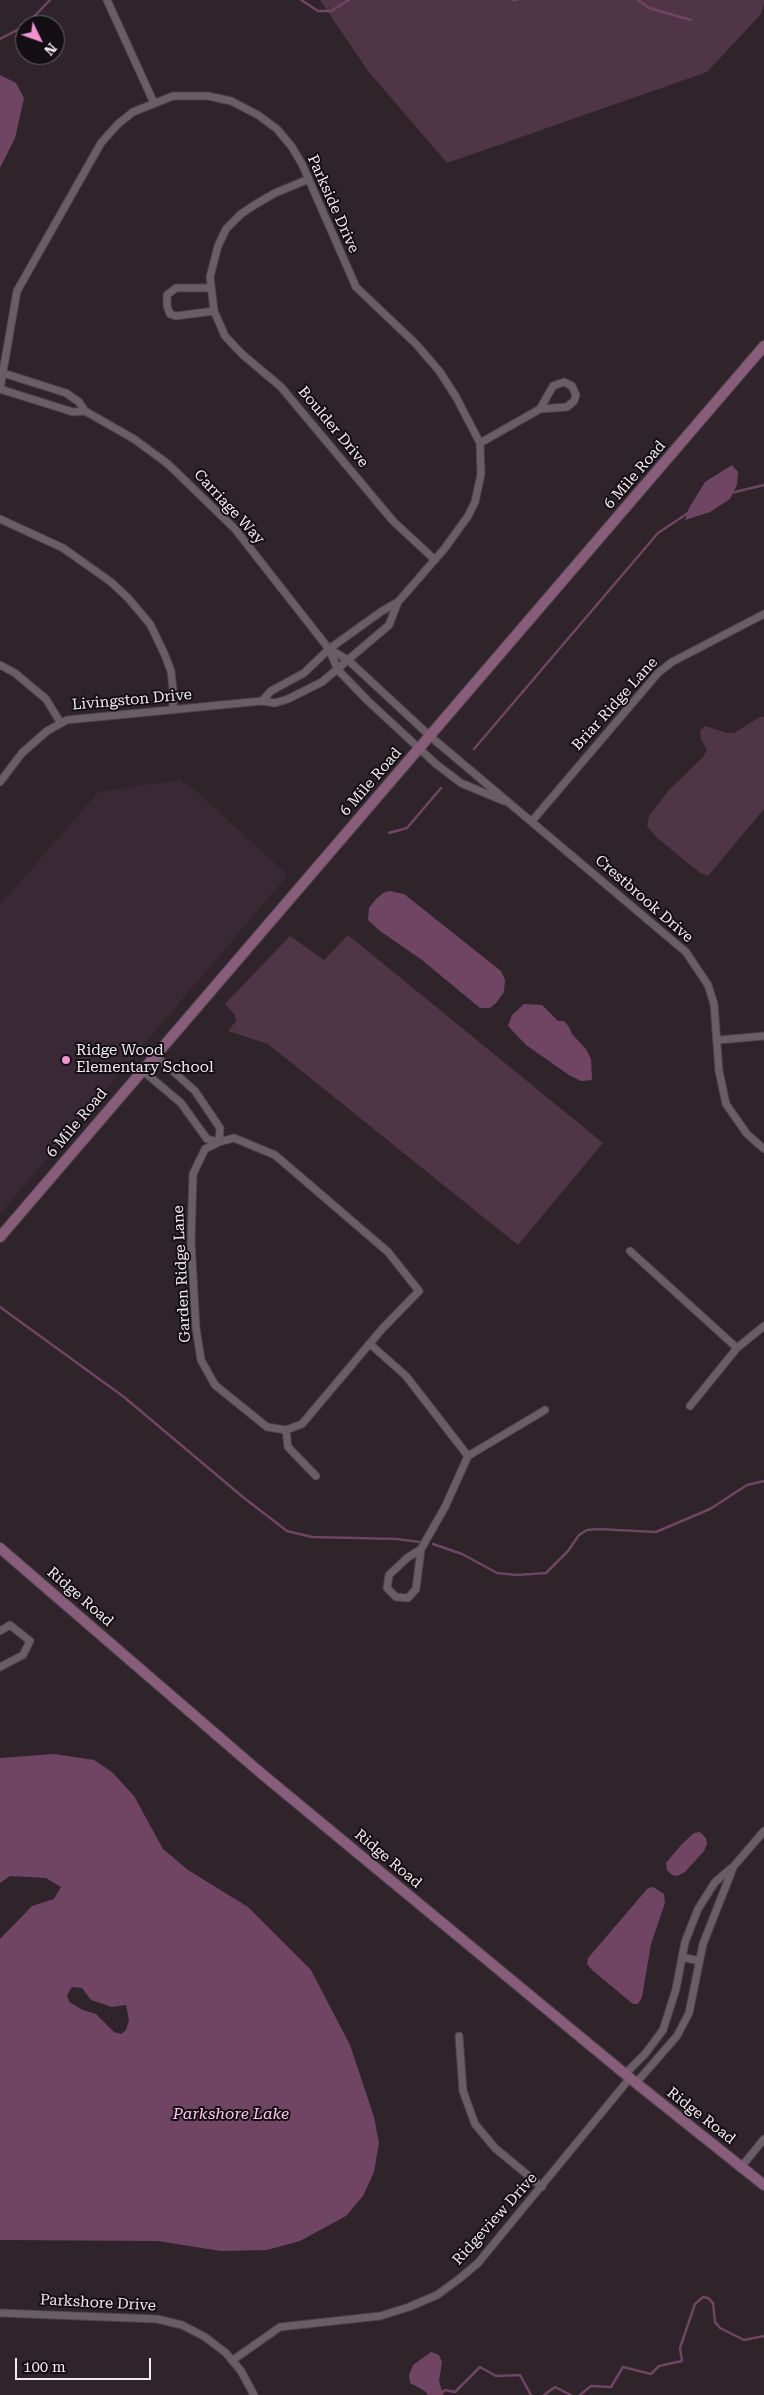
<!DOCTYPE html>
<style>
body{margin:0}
#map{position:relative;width:764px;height:2395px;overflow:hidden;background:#2e242a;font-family:"Roboto Serif",serif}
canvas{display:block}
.north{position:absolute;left:15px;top:15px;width:50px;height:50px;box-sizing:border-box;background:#130f12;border:1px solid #6c676a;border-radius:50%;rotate:132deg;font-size:14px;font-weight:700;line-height:20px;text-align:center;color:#f1eaef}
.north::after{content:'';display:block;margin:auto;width:18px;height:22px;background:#f391d5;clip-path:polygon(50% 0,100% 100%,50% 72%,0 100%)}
.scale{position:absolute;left:15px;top:2358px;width:136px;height:22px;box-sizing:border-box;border:2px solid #f1eaef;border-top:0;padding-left:6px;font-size:15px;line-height:18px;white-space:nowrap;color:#f1eaef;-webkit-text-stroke:4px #130f12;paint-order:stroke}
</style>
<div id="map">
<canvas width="764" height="2395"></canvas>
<div class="north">N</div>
<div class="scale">100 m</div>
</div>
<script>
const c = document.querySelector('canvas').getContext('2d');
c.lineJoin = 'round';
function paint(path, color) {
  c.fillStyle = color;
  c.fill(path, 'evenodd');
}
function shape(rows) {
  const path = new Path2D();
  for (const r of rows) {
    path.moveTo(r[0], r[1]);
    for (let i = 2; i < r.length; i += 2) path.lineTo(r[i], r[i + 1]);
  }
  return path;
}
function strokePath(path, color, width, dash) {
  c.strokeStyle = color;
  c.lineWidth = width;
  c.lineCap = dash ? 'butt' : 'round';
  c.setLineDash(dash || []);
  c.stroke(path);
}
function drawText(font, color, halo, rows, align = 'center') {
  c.font = font + ' "Roboto Serif",serif';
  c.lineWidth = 4;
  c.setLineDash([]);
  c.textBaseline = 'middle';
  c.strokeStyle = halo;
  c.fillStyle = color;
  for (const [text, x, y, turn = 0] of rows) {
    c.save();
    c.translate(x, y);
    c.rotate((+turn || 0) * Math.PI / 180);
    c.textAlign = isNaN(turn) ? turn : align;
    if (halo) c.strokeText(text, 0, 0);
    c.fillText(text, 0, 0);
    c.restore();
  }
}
paint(shape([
 [179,780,196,791,288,875,0,1214,0,905,98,792]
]), '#392934');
paint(shape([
 [320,0,764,0,764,3,761,14,707,72,447,163,368,71],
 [760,717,764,717,764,809,708,876,699,872,656,837,647,826,649,816,669,790,703,757,707,750,701,739,700,731,705,726,727,733,734,733],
 [348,935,603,1143,518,1245,268,1044,228,1031,236,1021,235,1015,225,1004,290,936,324,960]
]), '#503547');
paint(shape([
 [0,75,16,83,24,98,15,138,0,168],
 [732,465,738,472,737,485,730,499,710,512,685,520,689,508,705,482],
 [390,891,404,894,501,971,505,980,504,992,496,1003,490,1008,480,1008,422,960,380,931,368,920,369,908,376,899,383,893],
 [524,1004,542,1005,558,1021,564,1021,569,1027,572,1034,586,1049,591,1059,592,1080,581,1081,569,1075,526,1045,508,1026,512,1015],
 [54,1754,94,1760,112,1772,134,1796,163,1849,188,1870,248,1907,311,1970,350,2045,374,2117,379,2143,374,2172,363,2196,346,2216,300,2241,267,2250,221,2251,158,2241,0,2240,0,1939,32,1906,54,1899,61,1887,46,1878,10,1876,0,1883,0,1758],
 [72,1987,82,1988,91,2000,112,2007,126,2005,129,2020,126,2030,121,2034,114,2032,96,2014,83,2010,69,2002,67,1995],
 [700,1832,706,1838,707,1844,704,1851,685,1872,677,1876,672,1875,667,1870,666,1863,682,1844,694,1833],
 [653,1887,664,1894,665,1903,651,1944,642,1997,638,2004,633,2004,592,1970,587,1964,588,1958,648,1888],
 [431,2352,439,2355,442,2362,439,2381,443,2395,428,2395,425,2391,410,2383,409,2375,413,2365]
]), '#704563');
strokePath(shape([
 [301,0,318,11,331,11,349,0],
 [513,0,517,0],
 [638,0,649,8,691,20],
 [26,25,50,0],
 [0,39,25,26],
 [731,493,764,485],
 [474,749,658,533,688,513],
 [389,833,407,828,441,788],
 [0,1307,124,1397,244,1498,287,1531,312,1537,397,1539,419,1542],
 [433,1544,462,1554,497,1573,517,1575,546,1573,568,1551,579,1535,587,1530,598,1529,656,1532,710,1509,747,1485,764,1481],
 [439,2395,445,2390,455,2392,480,2367,496,2376,520,2375,531,2395],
 [544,2395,555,2387,571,2395],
 [580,2395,591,2386,611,2387,623,2367,651,2374,659,2366,682,2361,680,2348,695,2304,703,2297,708,2298,713,2303,715,2322,720,2328,744,2340,764,2336]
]), '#704563', 2.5);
const street = shape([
 [107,0,154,103],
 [309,179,275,193,256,204,241,214,226,229,218,246,210,277,214,311,225,336,242,354,281,387,393,521,435,560],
 [210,288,176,288,167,295,167,306,170,314,176,316,214,311],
 [0,372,66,393,79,402,85,411,134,439,168,464,235,529,329,649,338,670,368,701,436,764,461,783,504,801],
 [480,443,540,409,567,407,574,401,576,395,572,386,564,382,553,386,540,409],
 [0,519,63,548,111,582,128,598,150,624,164,653,171,671,174,699,172,710],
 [329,649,348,660,431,737,686,952,708,985,714,1004,719,1071,726,1104,747,1134,764,1149],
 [0,665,15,673,46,699,60,722],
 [262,701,271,691,304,673,329,649,382,611,398,602],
 [0,782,22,753,47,731,67,720,262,701,275,703,288,699,322,682,389,625,398,602,445,548,468,516,475,502,481,474,480,443,456,397,440,372,416,344,356,287,302,164,292,147,277,129,258,115,231,101,208,96,173,96,133,112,118,124,101,143,17,291,0,389,73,412,85,411],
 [532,821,658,673,672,662,764,614],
 [719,1040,764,1036],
 [154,1054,195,1091,220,1128,219,1142],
 [142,1070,181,1103,207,1139,219,1142,234,1138,275,1155,388,1252,419,1291,382,1329,302,1424,286,1430,267,1427,215,1385,201,1360,196,1328,191,1241,193,1174,205,1149,219,1142],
 [630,1251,737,1348],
 [370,1344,406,1376,468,1456,445,1507,421,1549,407,1558,389,1575,387,1588,396,1597,408,1598,416,1589,421,1549],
 [690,1406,737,1348,764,1326],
 [286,1430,288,1447,316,1476],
 [468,1456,545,1410],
 [0,1631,10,1625,30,1641,23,1655,0,1667],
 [682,1957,699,1961],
 [459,2036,463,2091,475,2124,495,2148,542,2187],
 [625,2074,645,2054,663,2030,676,1989,685,1942,698,1909,715,1882,734,1866,764,1831],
 [636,2083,677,2036,689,2013,703,1944,733,1868],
 [742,2166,764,2139],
 [0,2313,157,2319,182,2325,205,2337,226,2353,241,2371,254,2395],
 [233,2360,280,2327,380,2316,409,2307,437,2295,459,2279,478,2263,630,2078]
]);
const secondary = shape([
 [0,1237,764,346],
 [0,1548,262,1774,636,2083,764,2185]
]);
strokePath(street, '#4b4248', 9);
strokePath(secondary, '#4b4248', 12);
strokePath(street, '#6a5e66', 7);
strokePath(secondary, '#875d7b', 10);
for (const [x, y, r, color] of [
 [66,1060,5,"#f391d5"]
]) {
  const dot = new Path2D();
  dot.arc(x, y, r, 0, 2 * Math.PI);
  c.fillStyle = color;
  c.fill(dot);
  strokePath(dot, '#130f12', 2);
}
drawText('15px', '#f1eaef', '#130f12', [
 ["Parkside Drive",333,204,66],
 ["Boulder Drive",333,427,50],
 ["6 Mile Road",635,475,-49],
 ["Carriage Way",229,507,47],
 ["Livingston Drive",132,700,-5],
 ["Briar Ridge Lane",615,704,-48],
 ["6 Mile Road",371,782,-49],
 ["Crestbrook Drive",644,899,41],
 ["6 Mile Road",77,1123,-50],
 ["Garden Ridge Lane",182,1274,-93],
 ["Ridge Road",80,1597,41],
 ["Ridge Road",388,1859,40],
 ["Ridge Road",701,2116,38],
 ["Ridgeview Drive",495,2219,-48],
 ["Parkshore Drive",98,2303,3]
]);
drawText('15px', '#f1eaef', '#130f12', [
 ["Ridge Wood",76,1051],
 ["Elementary School",76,1068]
], 'left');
drawText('italic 16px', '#fec4ea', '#130f12', [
 ["Parkshore Lake",231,2114]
]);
</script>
